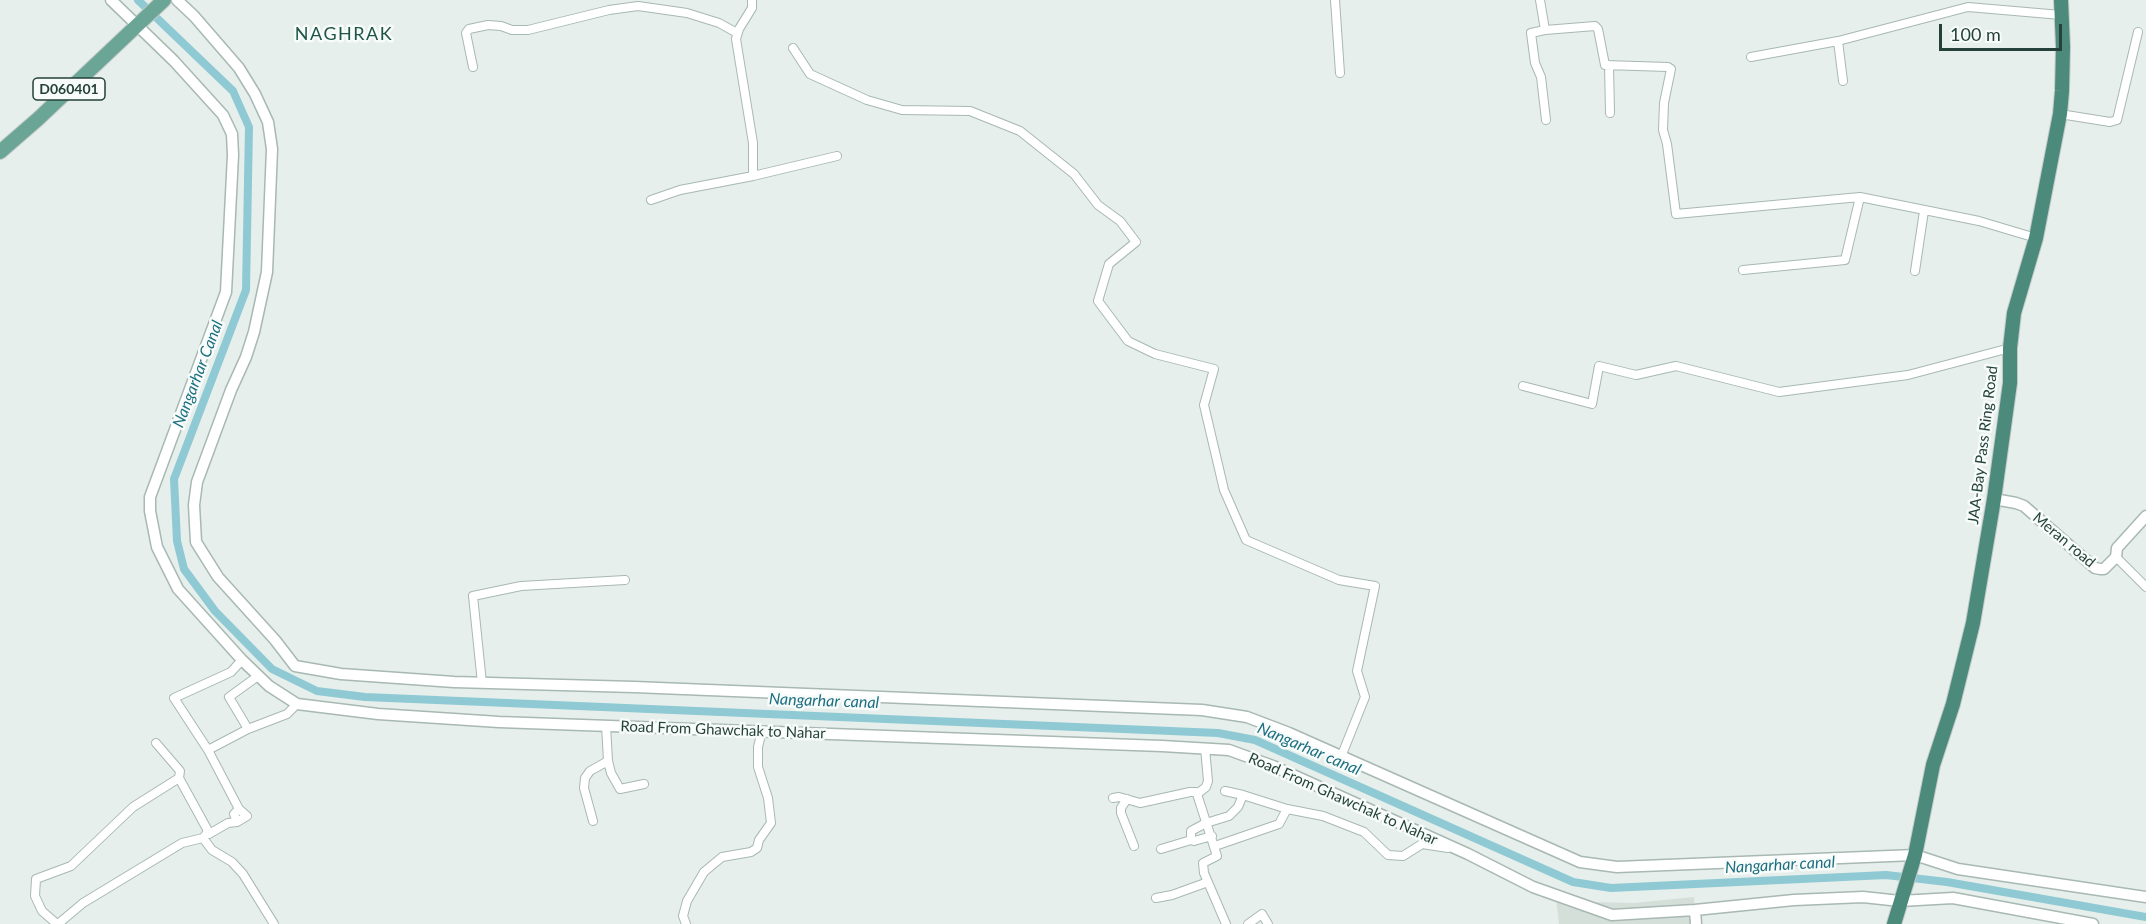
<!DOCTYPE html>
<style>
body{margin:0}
#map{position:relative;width:2146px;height:924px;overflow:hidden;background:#e6efeb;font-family:Lato,sans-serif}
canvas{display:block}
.scale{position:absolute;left:1939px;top:24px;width:123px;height:27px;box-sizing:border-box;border:3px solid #24423a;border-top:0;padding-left:8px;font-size:18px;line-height:21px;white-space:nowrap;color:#24423a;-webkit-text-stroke:4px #f7fbf9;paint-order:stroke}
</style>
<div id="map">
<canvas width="2146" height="924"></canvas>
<div class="scale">100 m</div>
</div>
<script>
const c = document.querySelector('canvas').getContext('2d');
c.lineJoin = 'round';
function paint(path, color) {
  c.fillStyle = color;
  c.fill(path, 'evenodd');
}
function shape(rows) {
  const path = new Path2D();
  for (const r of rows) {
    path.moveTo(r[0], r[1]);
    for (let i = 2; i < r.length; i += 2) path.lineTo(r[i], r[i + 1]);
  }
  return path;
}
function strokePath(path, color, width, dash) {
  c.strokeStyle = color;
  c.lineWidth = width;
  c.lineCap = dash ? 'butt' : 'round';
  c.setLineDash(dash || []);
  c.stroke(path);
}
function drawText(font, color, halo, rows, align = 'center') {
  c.font = font + ' Lato,sans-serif';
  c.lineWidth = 5;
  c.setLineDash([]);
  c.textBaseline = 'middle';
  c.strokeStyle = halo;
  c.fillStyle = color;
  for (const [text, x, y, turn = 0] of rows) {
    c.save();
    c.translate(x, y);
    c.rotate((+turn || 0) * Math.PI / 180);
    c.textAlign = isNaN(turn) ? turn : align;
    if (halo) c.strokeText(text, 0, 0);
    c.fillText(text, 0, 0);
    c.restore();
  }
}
paint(shape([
 [1555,889,1594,902,1634,903,1694,897,1696,924,1559,924]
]), '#d4dfda');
strokePath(shape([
 [138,0,233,91,249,127,246,290,174,479,177,541,184,569,215,611,272,669,317,691,365,697,1218,733,1255,740,1573,882,1611,888,1886,875,1947,882,2146,917]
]), '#8ec9d4', 8);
const minor = shape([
 [752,0,752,8,739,29,736,39,753,143,753,176],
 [1335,0,1340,73],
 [1540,0,1545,30],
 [1838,41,1843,81],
 [793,48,810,74,867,100,902,110,970,111,1020,131,1074,174,1098,205,1120,221,1136,242,1109,264,1098,301,1128,341,1155,354,1214,369,1204,405,1224,490,1246,540,1339,580,1375,586,1357,671,1365,697,1341,757],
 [1751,57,1838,41,1968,7,2061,15],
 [1609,65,1610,113],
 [473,67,466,33,469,29,488,25,501,26,512,30,528,30,609,10,638,6,687,13,719,23,737,33],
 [2060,114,2110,122,2117,120,2138,32],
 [1546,120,1541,77,1535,63,1531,33,1545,30,1595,26,1598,29,1605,65,1668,67,1671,69,1664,103,1663,130,1667,144,1676,214,1860,197,1979,221,2036,238],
 [651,200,680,190,753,176,837,156],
 [1743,270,1845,260,1860,197],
 [1915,271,1924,211],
 [1523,386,1592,404,1599,366,1636,375,1676,366,1779,392,1908,375,2010,348],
 [2116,557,2146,587],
 [482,683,473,596,521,586,625,580],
 [248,729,229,697,258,676],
 [1205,748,1208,781,1206,787,1197,794,1217,856,1203,863,1204,873,1226,924],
 [208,750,248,729,287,714,297,704],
 [608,761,611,773,620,789,644,784],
 [1225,791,1243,795,1287,809,1323,816,1364,832,1388,855,1403,856,1422,844,1448,848],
 [1113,798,1119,797,1140,803,1190,792,1196,792,1197,794],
 [1127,799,1121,808,1121,813,1134,846],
 [593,821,584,788,585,778,590,771,608,761,606,725],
 [237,822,234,814,239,809,208,750,174,698,231,672,242,660],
 [207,833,209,834,228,823,237,822,247,816,239,809],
 [203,838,212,850,232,862,243,874,274,924],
 [1191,840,1194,841,1212,836],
 [1215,846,1279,824,1287,809],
 [1161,849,1191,840,1191,831,1206,823,1229,816,1238,807,1243,795],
 [1156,898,1172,895,1208,882],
 [57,924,42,911,35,896,36,879,71,866,133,807,179,778],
 [58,924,83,903,182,843,203,838,207,833,207,829,179,778,180,771,156,743],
 [686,924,683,916,687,901,704,872,722,857,751,852,757,848,759,840,771,823,768,798,758,767,758,747,762,731],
 [1248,924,1262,914,1268,924]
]);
const tertiary = shape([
 [111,0,174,61,223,115,232,134,233,155,226,292,150,497,150,511,157,547,178,589,242,660,269,686,297,704,378,714,499,722,1162,746,1229,750,1273,766,1468,854,1533,887,1612,915,1695,910,1794,900,1863,897,1900,901,1953,898,2093,924],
 [177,0,194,16,239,68,255,94,268,122,272,149,267,272,254,332,246,357,231,390,197,482,194,505,196,542,218,577,275,640,295,666,341,674,454,682,634,687,1202,710,1247,717,1289,733,1580,862,1617,867,1915,855,1958,869,2146,897],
 [1994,499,2016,503,2024,506,2095,568,2100,569,2104,569,2116,557,2117,548,2146,516],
 [1695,910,1696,924]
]);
const primary = shape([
 [0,152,38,119,164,0]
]);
const trunk = shape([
 [1894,924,1915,855,1933,765,1953,704,1973,623,1994,499,2010,383,2010,348,2014,313,2036,238,2060,114,2062,91,2063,47,2061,0]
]);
strokePath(minor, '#a8b8b2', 10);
strokePath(tertiary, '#a8b8b2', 13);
strokePath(primary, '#c2cac8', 16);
strokePath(trunk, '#c2cac8', 16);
strokePath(minor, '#fff', 8);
strokePath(tertiary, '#fff', 10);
strokePath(primary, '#6aa596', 14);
strokePath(trunk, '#4c8a7c', 14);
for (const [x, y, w] of [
 [69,89,72]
]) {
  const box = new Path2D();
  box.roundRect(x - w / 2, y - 11, w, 22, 4.5);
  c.fillStyle = '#f7fbf9';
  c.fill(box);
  strokePath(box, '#24423a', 1.5);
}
drawText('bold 14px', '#24423a', null, [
 ["D060401",69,89]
]);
drawText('15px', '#24423a', '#f7fbf9', [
 ["JAA-Bay Pass Ring Road",1983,445,-83],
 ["Meran road",2064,540,40],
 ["Road From Ghawchak to Nahar",723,730,2],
 ["Road From Ghawchak to Nahar",1343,799,24]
]);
drawText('italic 16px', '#1c6f80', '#f7fbf9', [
 ["Nangarhar Canal",198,374,-69],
 ["Nangarhar canal",824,701,2],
 ["Nangarhar canal",1309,749,23],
 ["Nangarhar canal",1780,865,-3]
]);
c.letterSpacing = '1.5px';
drawText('18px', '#1f5548', '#f7fbf9', [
 ["NAGHRAK",344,34]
]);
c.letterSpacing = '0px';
</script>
